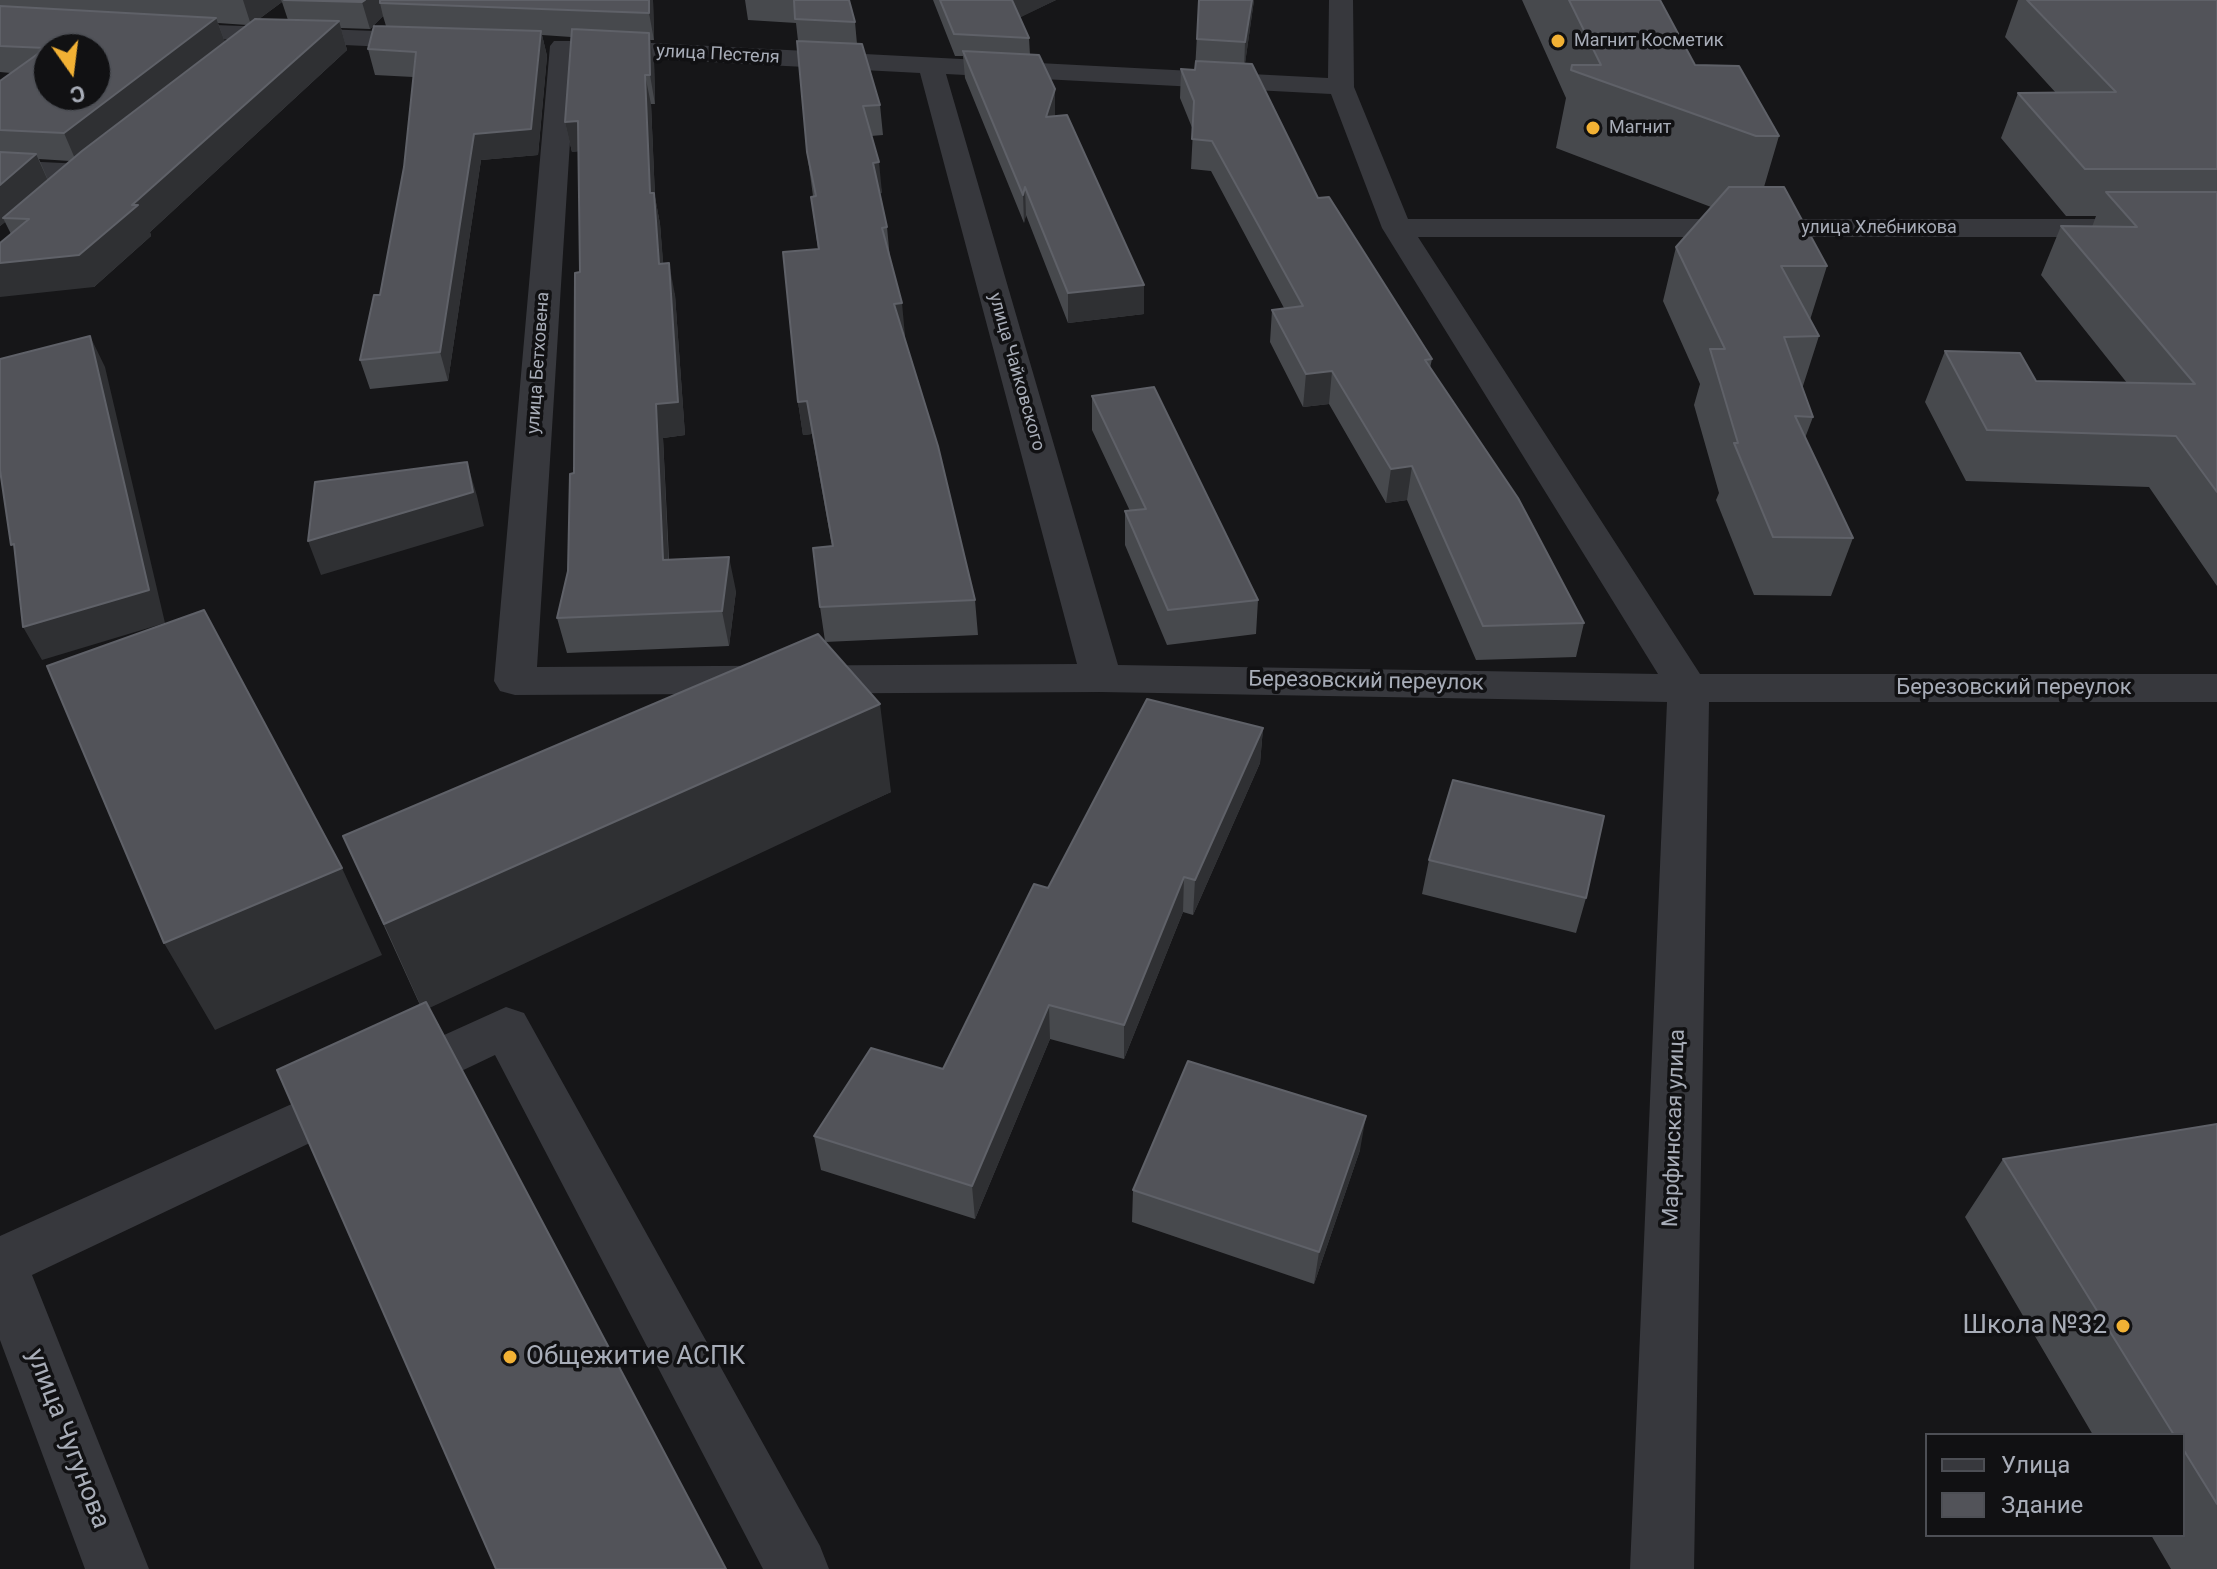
<!DOCTYPE html>
<meta charset="utf-8">
<style>
body{margin:0}
#map{position:relative;width:2217px;height:1569px;overflow:hidden;background:#161618;font-family:Roboto,sans-serif}
canvas{display:block}
.legend{position:absolute;left:1925px;top:1433px;width:260px;height:104px;box-sizing:border-box;background:#111113;border:2px solid #4d4f55;margin:0;padding:10px 14px;list-style:none;font-size:24px;color:#a8adb8}
.legend li{display:flex;align-items:center;gap:16px;height:40px}
.legend b{width:40px;border:2px solid #4d4f55}
.north{position:absolute;left:32px;top:32px;width:80px;height:80px;box-sizing:border-box;background:#111113;border:2px solid #4d4f55;border-radius:50%;rotate:166deg;font-size:22px;font-weight:700;line-height:32px;text-align:center;color:#a8adb8}
.north::after{content:'';display:block;margin:auto;width:28px;height:36px;background:#f2b134;clip-path:polygon(50% 0,100% 100%,50% 72%,0 100%)}
</style>
<div id="map">
<canvas width="2217" height="1569"></canvas>
<ul class="legend">
<li><b style="height:10px;background:#37383d"></b>Улица</li>
<li><b style="height:22px;background:#525359"></b>Здание</li>
</ul>
<div class="north">С</div>
</div>
<script>
const c = document.querySelector('canvas').getContext('2d');
c.lineJoin = 'round';
function shape(rows) {
  const path = new Path2D();
  for (const r of rows) {
    path.moveTo(r[0], r[1]);
    for (let i = 2; i < r.length; i += 2) path.lineTo(r[i], r[i + 1]);
  }
  return path;
}
function paint(path, color) {
  c.fillStyle = color;
  c.fill(path, 'evenodd');
}
function strokePath(path, color, width, dash) {
  c.strokeStyle = color;
  c.lineWidth = width;
  c.lineCap = dash ? 'butt' : 'round';
  c.setLineDash(dash || []);
  c.stroke(path);
}
function drawText(font, color, halo, rows, align = 'center') {
  c.font = font + ' Roboto,sans-serif';
  c.lineWidth = 7;
  c.setLineDash([]);
  c.textBaseline = 'middle';
  c.strokeStyle = halo;
  c.fillStyle = color;
  for (const [text, x, y, turn = 0] of rows) {
    c.save();
    c.translate(x, y);
    c.rotate((+turn || 0) * Math.PI / 180);
    c.textAlign = isNaN(turn) ? turn : align;
    if (halo) c.strokeText(text, 0, 0);
    c.fillText(text, 0, 0);
    c.restore();
  }
}
paint(shape([
 [1329,0,1353,0,1354,87,1408,219,2217,219,2217,237,1418,237,1700,674,2217,674,2217,702,1709,702,1694,1569,1630,1569,1667,702,1101,692,515,695,500,691,494,681,550,46,554,41,572,41,576,46,537,667,1077,664,920,73,594,56,585,53,581,48,585,43,594,40,1328,78,1329,0],
 [946,74,1331,94,1382,228,1658,674,1118,665,946,74],
 [162,23,429,33,438,36,442,41,438,46,429,49,153,36,149,31,153,26,162,23],
 [0,160,83,164,93,167,97,173,93,179,83,182,0,178,0,160],
 [506,1007,524,1013,820,1546,829,1569,763,1569,495,1055,32,1275,149,1569,85,1569,0,1340,0,1236,506,1007]
]), '#37383d');
paint(shape([
 [0,0,653,0,654,40,650,40,654,61,655,104,651,104,655,197,660,224,663,264,675,295,685,435,663,438,669,559,736,591,729,646,567,653,557,618,568,571,574,473,580,272,578,151,572,152,565,122,571,37,542,35,547,56,538,155,481,160,448,381,370,389,360,360,380,295,404,167,413,77,375,75,368,49,386,26,383,16,370,29,341,28,347,50,150,232,151,236,94,287,11,234,5,222,0,226,0,81,11,73,0,72],
 [282,2,288,20,259,19],
 [218,23,247,25,225,42],
 [39,159,70,161,48,180],
 [745,0,849,0,855,22,857,44,880,105,883,135,871,136,882,193,880,193,887,227,890,259,905,336,904,336,975,600,978,635,825,642,891,792,420,1005,343,836,825,641,820,607,832,546,812,434,803,435,798,402,818,249,811,197,813,196,807,152,798,41,796,23,748,20],
 [933,0,1056,0,1020,17,1029,38,1030,55,1055,89,1055,116,1144,285,1144,314,1068,323,1026,215,1024,223,965,78,963,56,955,56],
 [1199,0,1254,0,1245,63,1318,198,1432,359,1430,368,1584,623,1576,657,1476,660,1407,500,1386,503,1329,404,1303,407,1270,342,1272,310,1284,308,1211,171,1191,169,1193,130,1180,98,1181,69,1195,70],
 [1522,0,1660,0,1695,65,1779,136,1764,187,1827,266,1810,320,1819,336,1802,389,1813,417,1805,438,1853,538,1831,596,1754,595,1716,500,1719,493,1694,405,1700,384,1663,301,1676,247,1711,207,1556,148,1566,98],
 [2018,0,2217,0,2217,586,2149,487,1966,481,1925,402,1945,351,2036,381,2127,383,2041,275,2061,226,2092,227,2096,216,2066,216,2001,138,2018,93,2056,93,2005,37],
 [1092,396,1258,600,1256,634,1167,645,1125,545,1125,511,1130,511,1092,430],
 [1263,728,1260,763,1193,915,1183,912,1124,1059,1050,1039,975,1219,821,1170,814,1136,943,1069,1048,888],
 [1429,860,1586,898,1576,933,1422,894],
 [2217,1124,2217,1569,2171,1569,2151,1535,2183,1535,2183,1435,2093,1435,1965,1217,2003,1159],
 [1360,1150,1314,1284,1132,1222,1133,1190]
]), '#47494d');
paint(shape([
 [243,0,281,0,282,2,251,25],
 [365,0,391,0,380,3,383,16,370,29,362,2],
 [649,0,653,0,654,40,649,13],
 [1012,0,1056,0,1013,21],
 [1252,0,1254,0,1244,71,1245,42],
 [216,18,226,45,76,161,64,133],
 [339,21,347,50,150,232,151,236,94,287,0,297,0,263,132,205],
 [541,31,547,56,538,155,481,160,448,381,440,352,474,134],
 [649,33,654,61,655,104,650,75],
 [645,75,651,104,655,197,660,224,666,296,659,264,650,193],
 [1055,89,1055,116,1046,117],
 [578,121,584,151,572,152,565,122],
 [36,154,49,183,3,218,5,222,0,226,0,185],
 [879,162,882,193,876,194,873,163],
 [1025,187,1026,215,1024,223,1023,195],
 [669,263,675,295,685,435,663,438,670,594,663,560,656,404],
 [1144,285,1144,314,1068,323,1068,293],
 [902,303,905,336,898,337,894,304],
 [90,336,105,367,165,623,42,660,23,627],
 [1332,371,1329,404,1303,407,1306,374],
 [807,401,812,434,803,435,798,402],
 [467,462,477,496,484,526,321,575,308,541],
 [1412,466,1407,500,1386,503,1391,469],
 [729,557,736,591,729,646,722,611],
 [880,704,891,792,423,1011,384,924],
 [1263,728,1260,763,1193,915,1195,880],
 [342,868,382,955,215,1030,164,943],
 [1184,877,1183,912,1124,1059,1124,1025],
 [1049,1005,1050,1039,975,1219,972,1186],
 [1366,1116,1360,1150,1314,1284,1319,1252]
]), '#2f3033');
const building = shape([
 [284,0,365,0,362,2,284,0],
 [380,0,649,0,649,13,380,3,380,0],
 [794,0,849,0,855,22,795,19,794,0],
 [940,0,1012,0,1029,38,954,34,940,0],
 [1199,0,1252,0,1245,42,1197,39,1199,0],
 [1569,0,1660,0,1695,65,1739,66,1779,136,1756,136,1571,70,1572,65,1601,65,1569,0],
 [2027,0,2217,0,2217,169,2085,169,2018,93,2116,92,2027,0],
 [0,6,216,18,64,133,0,130,0,81,46,48,0,46,0,6],
 [48,48,96,48,96,96,48,96,48,48],
 [255,19,339,21,132,205,138,205,79,255,0,263,0,243,29,219,3,218,82,151,255,19],
 [374,26,541,31,531,129,474,134,440,352,360,360,374,295,380,295,404,167,416,52,368,49,374,26],
 [572,29,649,33,650,75,645,75,650,193,654,193,659,264,669,263,678,402,656,404,663,560,729,557,722,611,557,618,568,571,570,474,574,473,575,273,580,272,578,121,565,122,572,29],
 [797,41,862,44,880,105,863,106,879,162,873,163,887,227,882,228,902,303,894,304,938,446,975,600,820,607,813,548,833,546,807,401,798,402,783,252,819,249,811,197,816,196,807,152,797,41],
 [963,51,1039,55,1055,89,1046,117,1067,115,1144,285,1068,293,1025,187,1023,195,963,51],
 [1196,61,1252,64,1318,198,1329,197,1432,359,1425,360,1518,498,1584,623,1483,626,1412,466,1391,469,1332,371,1306,374,1272,310,1303,306,1212,141,1192,139,1194,101,1181,69,1195,70,1196,61],
 [0,152,36,154,0,185,0,152],
 [1729,187,1784,187,1827,266,1781,266,1819,336,1784,337,1813,417,1795,416,1853,538,1773,537,1734,443,1738,443,1710,349,1725,349,1676,247,1729,187],
 [2106,192,2217,192,2217,492,2176,436,1987,430,1945,351,2020,353,2036,381,2195,384,2061,226,2137,227,2106,192],
 [90,336,149,590,23,627,14,544,11,545,0,470,0,359,90,336],
 [1154,387,1258,600,1168,610,1125,511,1146,509,1092,396,1154,387],
 [467,462,473,492,308,541,315,482,467,462],
 [204,610,342,868,164,943,47,666,204,610],
 [818,634,880,704,384,924,343,836,818,634],
 [1147,699,1263,728,1195,880,1184,877,1124,1025,1049,1005,972,1186,814,1136,871,1048,943,1069,1034,884,1048,888,1147,699],
 [1453,780,1604,816,1586,898,1429,860,1453,780],
 [426,1002,726,1569,496,1569,277,1070,426,1002],
 [1188,1061,1366,1116,1319,1252,1133,1190,1188,1061],
 [2217,1124,2217,1504,2183,1449,2183,1435,2174,1435,2003,1159,2217,1124]
]);
paint(building, '#525359');
strokePath(building, '#5f6168', 2);
for (const [x, y, r, color] of [
 [1558,41,8,"#f2b134"],
 [1593,128,8,"#f2b134"],
 [2123,1326,8,"#f2b134"],
 [510,1357,8,"#f2b134"]
]) {
  const dot = new Path2D();
  dot.arc(x, y, r, 0, 2 * Math.PI);
  c.fillStyle = color;
  c.fill(dot);
  strokePath(dot, '#111113', 3);
}
drawText('18px', '#a8adb8', '#111113', [
 ["Магнит Косметик",1574,41],
 ["Магнит",1609,128]
], 'left');
drawText('18px', '#a8adb8', '#111113', [
 ["улица Пестеля",718,55,3],
 ["улица Хлебникова",1879,228],
 ["улица Бетховена",539,363,-86],
 ["улица Чайковского",1016,372,74]
]);
drawText('22px', '#a8adb8', '#111113', [
 ["Березовский переулок",1366,682,1],
 ["Березовский переулок",2014,688],
 ["Марфинская улица",1675,1128,-88]
]);
drawText('26px', '#a8adb8', '#111113', [
 ["Школа №32",2107,1326],
 ["Общежитие АСПК",526,1357,"left"]
], 'right');
drawText('26px', '#a8adb8', '#111113', [
 ["улица Чугунова",67,1439,69]
]);
</script>
